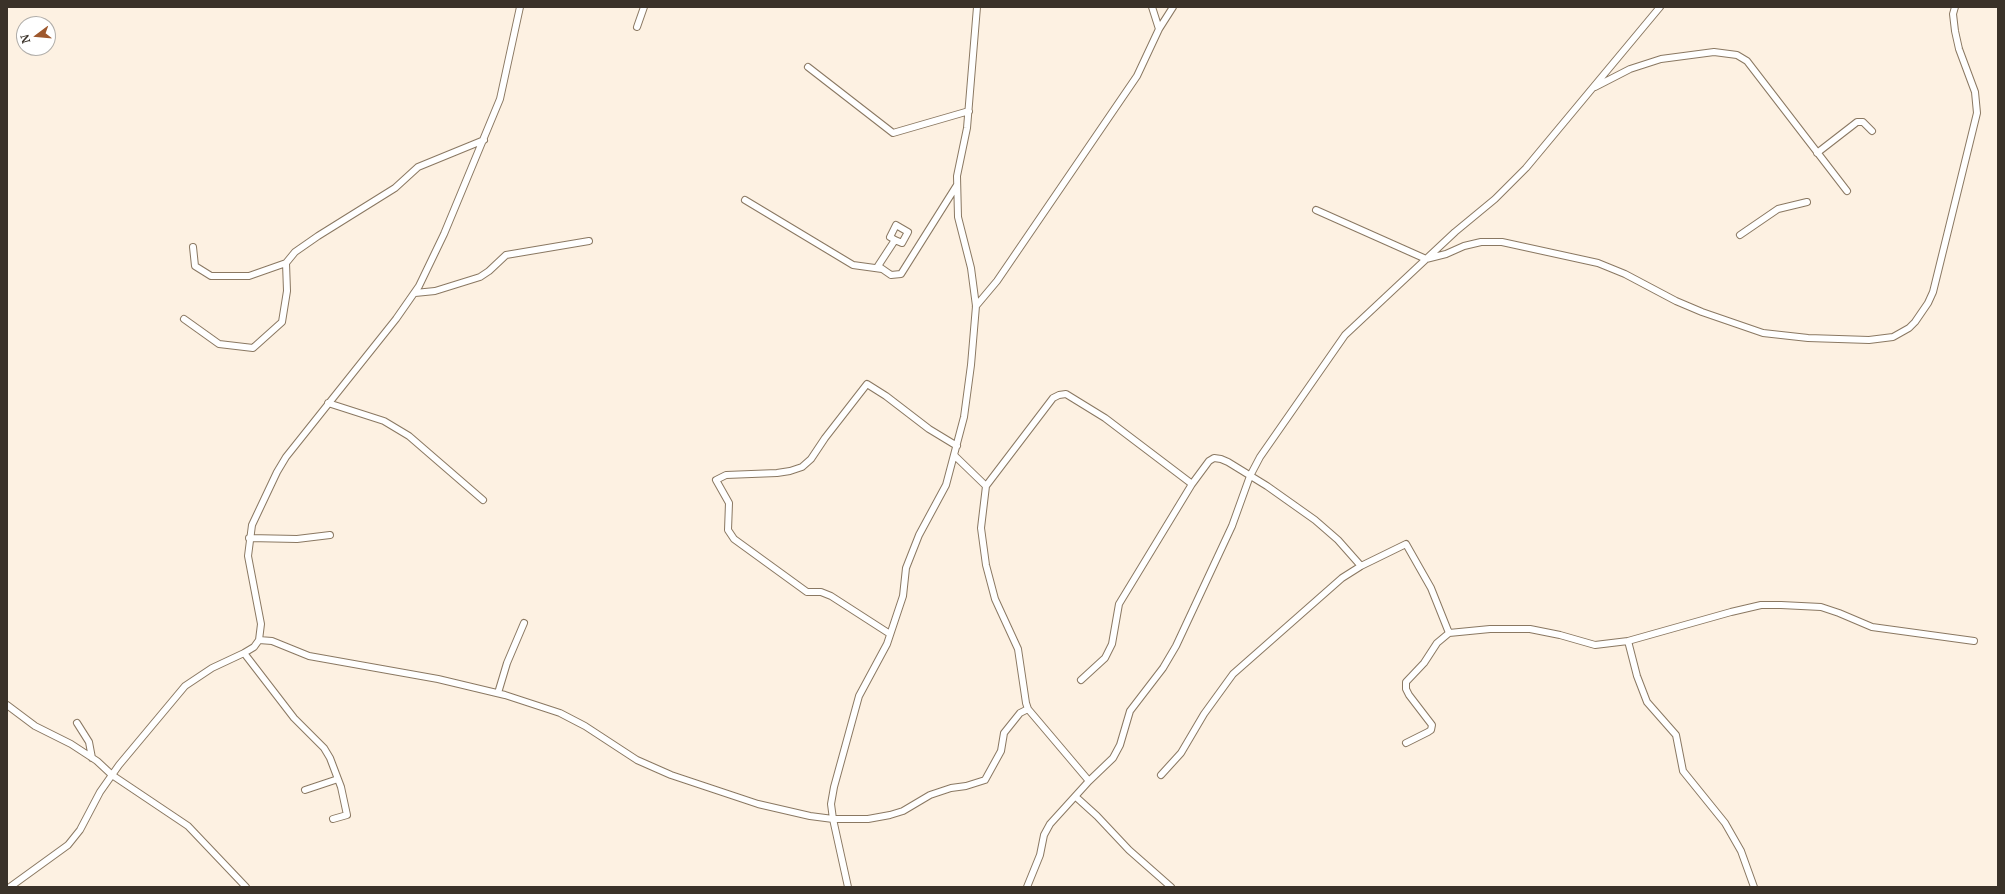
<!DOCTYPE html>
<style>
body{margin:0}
#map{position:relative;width:2005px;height:894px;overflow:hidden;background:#fdf1e2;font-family:Merriweather,serif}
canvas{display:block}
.frame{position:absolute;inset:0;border:8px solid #3a3229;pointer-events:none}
.north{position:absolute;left:16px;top:16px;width:40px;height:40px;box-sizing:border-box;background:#fff;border:1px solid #b0ada9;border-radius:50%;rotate:254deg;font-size:11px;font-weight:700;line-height:16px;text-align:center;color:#3a3229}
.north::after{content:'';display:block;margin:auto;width:14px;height:18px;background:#9e582d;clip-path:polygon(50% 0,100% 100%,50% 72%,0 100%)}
</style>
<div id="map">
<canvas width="2005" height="894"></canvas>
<div class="frame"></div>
<div class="north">N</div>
</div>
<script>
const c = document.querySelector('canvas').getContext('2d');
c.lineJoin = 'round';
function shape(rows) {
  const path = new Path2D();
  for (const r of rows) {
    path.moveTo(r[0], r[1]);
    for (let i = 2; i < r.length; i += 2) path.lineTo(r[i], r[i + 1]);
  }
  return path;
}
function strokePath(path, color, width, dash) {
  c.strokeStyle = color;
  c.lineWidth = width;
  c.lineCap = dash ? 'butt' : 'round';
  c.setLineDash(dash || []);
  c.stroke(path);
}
const minor = shape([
 [1152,7,1159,29,1173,7],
 [637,27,644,7],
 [808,67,893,133,969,111],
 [1595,87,1630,69,1661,59,1714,52,1737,55,1747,61,1847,191],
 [1817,153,1857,122,1863,122,1872,131],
 [745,200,853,265,882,269],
 [1316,210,1426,259,1446,254,1464,246,1481,242,1502,242,1598,263,1625,274,1676,301,1702,312,1763,333,1808,338,1869,340,1893,337,1909,328,1915,322,1928,303,1933,292,1977,113,1975,92,1959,49,1955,31,1953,14,1955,7],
 [1740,235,1778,209,1807,202],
 [895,240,902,243,908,232,896,225,890,237,895,240,878,266,891,275,901,274,957,185],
 [193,247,195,266,211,276,249,276,286,263],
 [415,293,435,291,480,277,489,271,506,255,589,241],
 [976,306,997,281,1137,76,1159,29],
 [184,319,219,344,253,348,282,322,287,291,286,263,295,252,318,236,395,188,418,167,484,140],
 [328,403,384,421,409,436,483,500],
 [955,456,986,486,1053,398,1059,395,1066,394,1105,418,1192,484,1209,461,1214,458,1221,459,1228,462,1267,486,1315,520,1338,540,1361,566],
 [986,486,981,528,986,565,995,599,1018,649,1026,703,1028,709,1089,781],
 [249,538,297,539,330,535],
 [890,634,831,596,821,592,807,592,734,539,728,530,729,503,716,480,726,475,777,473,790,471,802,467,811,459,825,438,867,384,886,396,929,429,957,446],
 [259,640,261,624,248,556,252,525,277,472,286,457,396,319,419,286,444,234,500,99,520,7],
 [1628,641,1731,612,1761,605,1781,605,1821,607,1839,613,1872,627,1974,641],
 [244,653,294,718,324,748,330,758,341,787,347,815,333,819],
 [1081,680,1105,658,1112,644,1119,604,1192,484],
 [498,693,507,663,524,623],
 [7,705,35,726,71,744,97,761,112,775,188,826,246,887],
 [77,723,89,742,92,758],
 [1406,743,1428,732,1431,730,1432,725,1409,695,1406,689,1406,682,1424,663,1437,643,1449,633],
 [1161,775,1181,753,1204,714,1233,674,1342,578,1361,566,1406,544,1431,588,1449,633,1490,629,1530,629,1560,635,1595,645,1628,641,1637,676,1647,702,1676,735,1683,771,1725,823,1741,851,1754,887],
 [305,790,338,779],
 [1076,797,1097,816,1129,850,1171,887],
 [10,887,68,845,80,830,100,792,119,765,185,686,212,668,244,653,254,647,259,640,272,641,309,656,438,679,505,695,560,713,585,726,637,760,671,775,758,804,810,816,833,819,868,819,890,815,903,811,930,795,951,788,966,786,985,780,1001,751,1004,733,1020,713,1028,709],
 [848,887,833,819,831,804,834,787,859,696,887,644,903,596,906,568,919,535,946,485,964,417,971,365,976,306,971,268,958,217,957,176,967,128,977,7],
 [1027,887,1040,855,1044,835,1050,824,1089,781,1113,758,1120,745,1130,711,1163,668,1176,646,1232,526,1250,476,1260,457,1345,335,1455,232,1495,199,1526,168,1660,7]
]);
strokePath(minor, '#8a7862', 8);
strokePath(minor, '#fff', 6);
</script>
